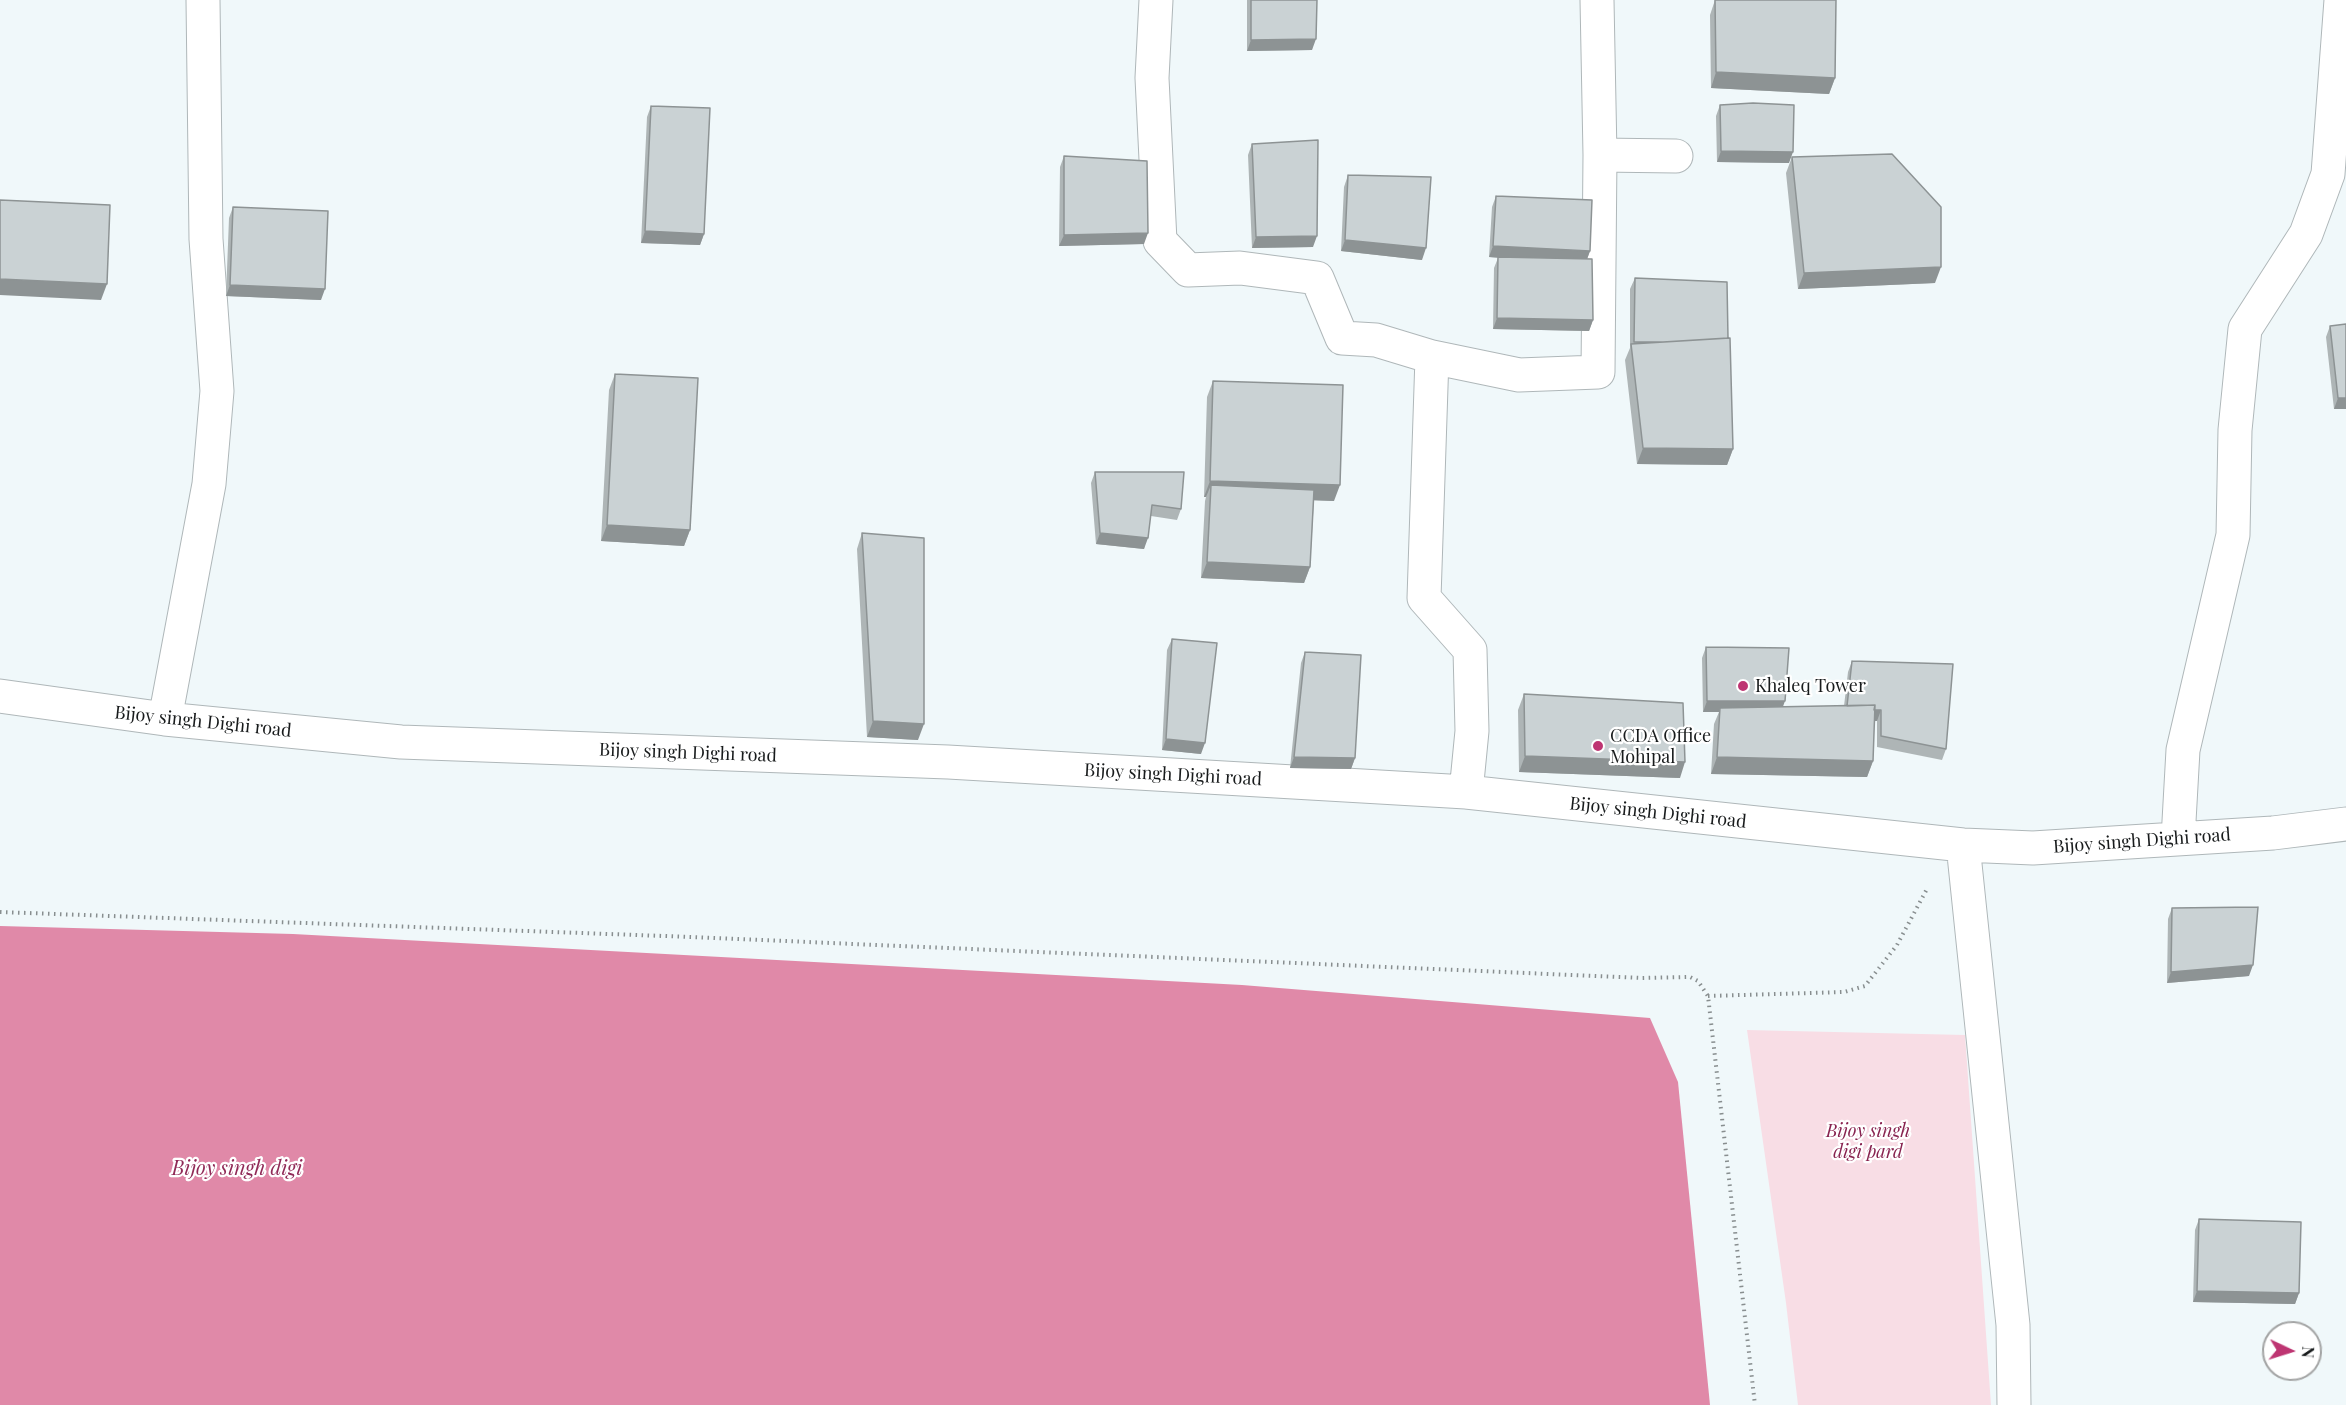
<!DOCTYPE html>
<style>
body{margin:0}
#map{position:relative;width:2346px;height:1405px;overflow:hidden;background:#f0f8fa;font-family:"Playfair Display",serif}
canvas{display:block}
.north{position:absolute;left:2262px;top:1321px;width:60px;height:60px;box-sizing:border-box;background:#fff;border:2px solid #a3a4a4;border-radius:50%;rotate:94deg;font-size:16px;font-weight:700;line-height:24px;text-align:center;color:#181b1c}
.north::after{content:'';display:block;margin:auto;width:21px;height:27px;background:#be3572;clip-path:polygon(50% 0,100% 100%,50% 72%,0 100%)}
</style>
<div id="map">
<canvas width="2346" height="1405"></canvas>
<div class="north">N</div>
</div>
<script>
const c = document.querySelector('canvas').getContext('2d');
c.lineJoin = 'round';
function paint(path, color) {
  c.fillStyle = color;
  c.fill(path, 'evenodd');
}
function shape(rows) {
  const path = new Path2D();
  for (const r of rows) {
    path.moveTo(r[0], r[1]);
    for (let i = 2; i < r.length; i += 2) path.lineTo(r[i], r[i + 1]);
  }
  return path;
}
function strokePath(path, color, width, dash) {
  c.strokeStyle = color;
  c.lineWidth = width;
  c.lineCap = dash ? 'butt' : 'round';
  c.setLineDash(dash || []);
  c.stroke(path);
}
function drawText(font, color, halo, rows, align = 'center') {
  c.font = font + ' "Playfair Display",serif';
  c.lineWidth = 4.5;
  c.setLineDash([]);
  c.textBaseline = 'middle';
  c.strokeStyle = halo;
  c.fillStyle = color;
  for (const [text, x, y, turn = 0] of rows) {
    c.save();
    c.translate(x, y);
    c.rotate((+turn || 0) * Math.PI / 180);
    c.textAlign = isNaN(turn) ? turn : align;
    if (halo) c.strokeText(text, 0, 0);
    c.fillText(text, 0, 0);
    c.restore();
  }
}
paint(shape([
 [1747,1030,1965,1035,1991,1405,1798,1405,1786,1303]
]), '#f8dde5');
paint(shape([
 [0,926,293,934,1242,985,1650,1018,1678,1082,1710,1405,0,1405]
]), '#e089a8');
const minor = shape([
 [1156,0,1152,78,1160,241,1188,270,1240,268,1317,278,1342,338,1376,340,1432,357],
 [1600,155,1676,156],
 [0,696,165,719,401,742,948,762,1466,792,1963,845,2033,848,2273,833,2346,824],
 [165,719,209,484,217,391,206,239,203,0],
 [1466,792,1472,731,1470,650,1424,598,1432,357,1519,375,1598,372,1600,155,1597,0],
 [2178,839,2183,750,2233,535,2235,430,2245,329,2306,234,2328,174,2341,0],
 [1963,845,2013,1325,2014,1405]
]);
strokePath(minor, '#afb7b9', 35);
strokePath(shape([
 [0,912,692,937,1642,978,1690,977,1698,981,1708,996,1755,1405],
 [1708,996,1844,992,1865,986,1897,945,1928,887]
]), '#888e8f', 4, [1.5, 4.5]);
strokePath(minor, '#fff', 33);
paint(shape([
 [1247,0,1317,0,1312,50,1247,51],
 [1715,0,1836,0,1835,78,1829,94,1711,88,1710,15],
 [1720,105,1789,163,1717,162,1716,116],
 [651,106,704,234,700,245,641,243,647,117],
 [1252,144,1313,247,1252,248,1248,155],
 [1064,156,1144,244,1059,246,1060,167],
 [1792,157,1935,283,1798,289,1786,173],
 [1348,175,1422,260,1341,251,1344,187],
 [1496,196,1590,251,1587,259,1593,320,1589,331,1493,329,1494,268,1498,258,1489,257,1492,207],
 [233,207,321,300,226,296,229,218],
 [1635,278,1728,338,1733,449,1727,465,1637,464,1625,360,1630,348,1630,289],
 [2330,326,2346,409,2334,409,2326,337],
 [615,374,690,530,684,546,601,541,609,390],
 [1213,381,1334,501,1314,500,1310,567,1304,583,1201,578,1205,501,1206,497,1204,497,1207,397],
 [1095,472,1181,509,1177,520,1151,516,1144,549,1096,544,1091,483],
 [862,533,918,740,867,737,857,549],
 [1172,639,1201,754,1162,750,1167,650],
 [1706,647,1783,707,1844,706,1848,672,1852,661,1946,749,1942,760,1877,747,1877,721,1874,721,1873,761,1867,777,1711,774,1714,724,1719,712,1703,712,1702,658],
 [1305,652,1355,758,1351,769,1290,768,1301,663],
 [1524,694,1680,778,1519,772,1518,710],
 [2172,908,2249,976,2167,983,2168,919],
 [2199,1219,2299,1293,2295,1304,2193,1302,2195,1230]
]), '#aeb5b6');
paint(shape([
 [1316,39,1312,50,1247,51,1251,40],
 [1716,72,1835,78,1829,94,1711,88],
 [1721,151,1793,152,1789,163,1717,162],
 [645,231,704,234,700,245,641,243],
 [1148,233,1144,244,1059,246,1064,235],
 [1317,236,1313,247,1252,248,1256,237],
 [1345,240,1426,248,1422,260,1341,251],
 [1493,246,1590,251,1586,262,1489,257],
 [1941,267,1935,283,1798,289,1804,273],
 [0,279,107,284,101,300,0,295],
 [230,285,325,289,321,300,226,296],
 [1497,318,1593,320,1589,331,1493,329],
 [2338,398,2346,398,2346,409,2334,409],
 [1643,448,1733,449,1727,465,1637,464],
 [1210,481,1340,485,1334,501,1210,497,1211,485,1206,497,1204,497],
 [607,525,690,530,684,546,601,541],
 [1100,533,1148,538,1144,549,1096,544],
 [1207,562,1310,567,1304,583,1201,578],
 [1707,701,1785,701,1781,712,1720,708,1719,712,1703,712],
 [1881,710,1877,721,1843,722,1847,711],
 [873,721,924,724,918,740,867,737],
 [1166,739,1205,743,1201,754,1162,750],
 [1525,756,1685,762,1680,778,1519,772],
 [1294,757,1355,758,1351,769,1290,768],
 [1717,757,1873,761,1867,777,1711,774],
 [2253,965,2249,976,2167,983,2171,972],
 [2197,1291,2299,1293,2295,1304,2193,1302]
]), '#8d9394');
const building = shape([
 [1251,0,1317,0,1316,39,1251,40,1251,0],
 [1715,0,1836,0,1835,78,1716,72,1715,0],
 [1753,103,1794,105,1793,152,1721,151,1720,105,1753,103],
 [651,106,710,108,704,234,645,231,651,106],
 [1318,140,1317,236,1256,237,1252,144,1318,140],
 [1892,154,1941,207,1941,267,1804,273,1792,157,1892,154],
 [1064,156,1147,161,1148,233,1064,235,1064,156],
 [1348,175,1431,177,1426,248,1345,240,1348,175],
 [1496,196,1592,200,1590,251,1493,246,1496,196],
 [0,200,110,205,107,284,0,279,0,200],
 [233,207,328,211,325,289,230,285,233,207],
 [1498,257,1592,259,1593,320,1497,318,1498,257],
 [1635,278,1727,282,1728,338,1663,342,1634,342,1635,278],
 [2346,324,2346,398,2338,398,2330,326,2346,324],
 [1730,338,1733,449,1643,448,1631,344,1730,338],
 [615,374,698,378,690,530,607,525,615,374],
 [1213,381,1343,385,1340,485,1210,481,1213,381],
 [1095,472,1184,472,1181,509,1152,505,1148,538,1100,533,1095,472],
 [1211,485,1314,490,1310,567,1207,562,1211,485],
 [862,533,924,538,924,724,873,721,862,533],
 [1172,639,1217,643,1205,743,1166,739,1172,639],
 [1706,647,1789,648,1785,701,1707,701,1706,647],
 [1305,652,1361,655,1355,758,1294,757,1305,652],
 [1852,661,1953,664,1946,749,1881,736,1881,710,1874,710,1875,705,1847,706,1852,661],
 [1524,694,1683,703,1685,762,1525,756,1524,694],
 [1875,705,1873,761,1717,757,1720,708,1875,705],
 [2258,907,2253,965,2171,972,2172,908,2258,907],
 [2199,1219,2301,1222,2299,1293,2197,1291,2199,1219]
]);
paint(building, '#cad2d4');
strokePath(building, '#8d9394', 1.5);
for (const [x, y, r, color] of [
 [1743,686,6,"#be3572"],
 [1598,746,6,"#be3572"]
]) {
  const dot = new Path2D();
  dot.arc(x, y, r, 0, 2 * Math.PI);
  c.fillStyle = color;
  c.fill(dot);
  strokePath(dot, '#fff', 2);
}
drawText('18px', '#181b1c', '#fff', [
 ["Khaleq Tower",1755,686],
 ["CCDA Office",1610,736],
 ["Mohipal",1610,757]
], 'left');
drawText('18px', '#181b1c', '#fff', [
 ["Bijoy singh Dighi road",203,722,6],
 ["Bijoy singh Dighi road",688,753,2],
 ["Bijoy singh Dighi road",1173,775,3],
 ["Bijoy singh Dighi road",1658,813,6],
 ["Bijoy singh Dighi road",2142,841,-4]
]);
drawText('italic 18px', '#87224f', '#fff', [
 ["Bijoy singh",1868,1131],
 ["digi pard",1868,1152]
]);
drawText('italic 20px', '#902a57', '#fff', [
 ["Bijoy singh digi",237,1169]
]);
</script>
